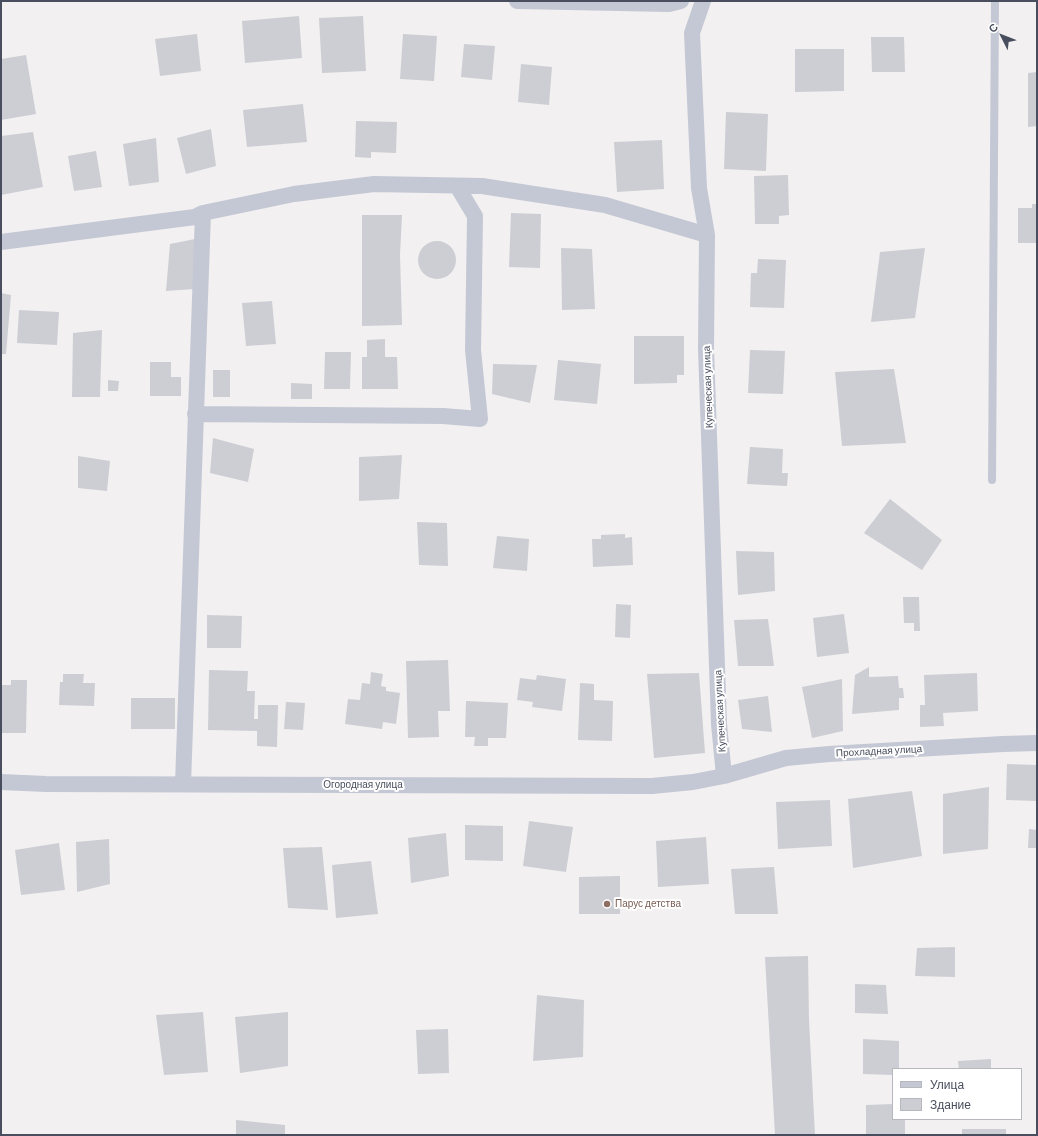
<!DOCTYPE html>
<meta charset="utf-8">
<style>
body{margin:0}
#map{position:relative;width:1038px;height:1136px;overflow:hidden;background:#f2f0f0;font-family:Barlow,sans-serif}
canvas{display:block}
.frame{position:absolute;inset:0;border:2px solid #484e5d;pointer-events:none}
.legend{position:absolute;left:892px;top:1068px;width:130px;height:52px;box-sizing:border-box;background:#fff;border:1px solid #b6b8be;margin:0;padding:5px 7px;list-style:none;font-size:12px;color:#484e5d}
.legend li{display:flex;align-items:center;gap:8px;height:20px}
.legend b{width:20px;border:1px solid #b6b8be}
.north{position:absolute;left:982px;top:16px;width:40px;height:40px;-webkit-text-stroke:3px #fff;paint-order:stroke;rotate:312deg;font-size:11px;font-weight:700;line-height:16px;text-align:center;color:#484e5d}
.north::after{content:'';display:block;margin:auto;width:14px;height:18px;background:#484e5d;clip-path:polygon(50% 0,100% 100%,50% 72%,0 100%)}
</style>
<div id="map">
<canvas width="1038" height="1136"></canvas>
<div class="frame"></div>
<ul class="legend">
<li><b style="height:5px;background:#c4c8d4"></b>Улица</li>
<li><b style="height:11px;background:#cdced4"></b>Здание</li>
</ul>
<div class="north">С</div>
</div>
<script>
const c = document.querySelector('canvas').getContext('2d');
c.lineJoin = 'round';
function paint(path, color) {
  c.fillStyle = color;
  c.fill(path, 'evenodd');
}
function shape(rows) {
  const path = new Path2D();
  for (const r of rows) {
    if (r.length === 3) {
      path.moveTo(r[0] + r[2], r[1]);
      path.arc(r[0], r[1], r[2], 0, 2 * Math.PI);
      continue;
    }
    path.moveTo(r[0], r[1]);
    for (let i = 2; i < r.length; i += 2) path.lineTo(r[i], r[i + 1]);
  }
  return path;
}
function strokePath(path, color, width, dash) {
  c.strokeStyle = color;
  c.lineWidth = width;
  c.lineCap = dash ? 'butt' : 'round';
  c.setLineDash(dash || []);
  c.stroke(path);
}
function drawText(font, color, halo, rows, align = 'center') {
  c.font = font + ' Barlow,sans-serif';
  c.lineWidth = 4;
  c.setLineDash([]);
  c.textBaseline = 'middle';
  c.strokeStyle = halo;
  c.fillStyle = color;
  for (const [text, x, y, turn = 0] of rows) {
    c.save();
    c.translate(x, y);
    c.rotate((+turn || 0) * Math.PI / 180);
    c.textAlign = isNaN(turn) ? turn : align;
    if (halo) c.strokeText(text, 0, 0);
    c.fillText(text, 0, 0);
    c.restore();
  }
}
paint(shape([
 [299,16,302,58,245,63,242,21],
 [363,16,366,71,322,73,319,18],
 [197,34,201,71,160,76,155,39],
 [403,34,437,36,434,81,400,79],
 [871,37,904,37,905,72,872,72],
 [464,44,495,46,492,80,461,77],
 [795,49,844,49,844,91,795,92],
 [26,55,36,114,1,120,1,59],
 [521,64,552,67,549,105,518,102],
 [1037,72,1037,126,1028,127,1028,73],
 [303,104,307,142,247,147,243,110],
 [726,112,768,114,766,171,724,169],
 [356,121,397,122,396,153,371,152,371,158,355,157],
 [211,129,216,166,186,174,177,138],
 [33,132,43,187,1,195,1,136],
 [156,138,159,182,129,186,123,144],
 [662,140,664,189,617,192,614,142],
 [96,151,102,187,74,191,68,156],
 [788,175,789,215,779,216,779,224,755,224,754,176],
 [1032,204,1037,204,1037,243,1018,243,1018,208,1032,208],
 [511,213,541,214,540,268,509,267],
 [362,215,402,215,400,255,402,325,362,326],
 [195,239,194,289,166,291,170,244],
 [437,260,19],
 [561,248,592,249,595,309,562,310],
 [925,248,915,318,871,322,880,252],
 [758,259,786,260,784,308,750,307,751,273,757,273],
 [1,293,11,295,6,354,1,354],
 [272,301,276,344,246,346,242,303],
 [19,310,59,312,57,345,17,343],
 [102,330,100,397,72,397,73,333],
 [634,336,684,336,684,375,677,375,677,383,634,384],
 [385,339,385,357,397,357,398,389,362,389,362,357,367,357,367,340],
 [750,350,785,351,783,394,748,393],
 [325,352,351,352,350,389,324,389],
 [558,360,601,364,597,404,554,400],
 [150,362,171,362,171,377,181,377,181,396,150,396],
 [493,364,537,365,530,403,492,394],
 [894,369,906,443,842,446,835,372],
 [213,370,230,370,230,397,213,397],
 [108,380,119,381,118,391,108,391],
 [291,383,312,384,312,399,291,399],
 [213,438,254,449,248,482,210,473],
 [750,447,783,449,782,473,788,473,787,486,747,484],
 [402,455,399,499,359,501,359,457],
 [78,456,110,461,107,491,78,488],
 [890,499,942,540,922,570,864,533],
 [417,522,447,523,448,566,419,565],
 [625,534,625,538,632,537,633,565,593,567,592,539,601,539,601,535],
 [497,536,529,539,527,571,493,568],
 [736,551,774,552,775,591,738,595],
 [903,597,919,597,920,631,914,631,914,623,904,623],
 [616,604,631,605,630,638,615,637],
 [844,614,849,653,817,657,813,618],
 [207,615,242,616,241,648,207,648],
 [768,619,774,666,738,666,734,620],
 [448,660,450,711,438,711,439,737,408,738,406,661],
 [869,667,869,677,898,676,899,688,903,688,904,698,899,698,899,710,852,714,855,675],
 [209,670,248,671,247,691,255,691,254,719,258,719,258,705,278,705,277,747,257,746,257,731,208,730],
 [371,672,383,674,381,686,386,687,386,691,400,693,396,724,383,722,382,729,345,724,348,699,360,700,362,683,370,684],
 [699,673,705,753,654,758,647,674],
 [977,673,978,711,943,713,944,726,920,727,920,705,925,705,924,675],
 [63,674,84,674,83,683,95,683,94,706,59,705,60,682,63,682],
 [537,675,566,679,562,711,532,707,533,702,517,700,520,678,536,680],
 [842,679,843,731,812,738,802,687],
 [11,680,27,680,26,733,1,733,1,685,11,685],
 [580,683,594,684,594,700,613,701,612,741,578,740],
 [768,696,772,732,742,729,738,700],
 [131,698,175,698,175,729,131,729],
 [466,701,508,703,506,738,488,738,488,746,474,746,475,737,465,737],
 [286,702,305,703,303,730,284,729],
 [1007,764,1037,765,1037,801,1006,800],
 [989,787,988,849,943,854,943,794],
 [912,791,922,856,853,868,848,799],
 [830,800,832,846,778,849,776,802],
 [529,821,573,827,566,872,523,866],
 [465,825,503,826,503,861,465,860],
 [1029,829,1037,830,1037,848,1028,848],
 [446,833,449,876,411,883,408,838],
 [706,837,709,884,658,887,656,841],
 [109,839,110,884,77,892,76,842],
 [59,843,65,890,21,895,15,850],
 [322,847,328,910,288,908,283,848],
 [371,861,378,914,336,918,332,865],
 [774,867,778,914,735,914,731,869],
 [620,876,620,914,579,914,579,877],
 [955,947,955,977,915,976,917,948],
 [808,956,809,1020,815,1135,775,1135,765,957],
 [855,984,886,985,888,1014,855,1013],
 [537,995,584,1000,583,1057,533,1061],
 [203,1012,208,1072,164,1075,156,1015],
 [288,1012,288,1066,240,1073,235,1017],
 [448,1029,449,1073,418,1074,416,1030],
 [863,1039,899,1041,899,1069,893,1069,893,1075,863,1074],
 [991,1059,991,1069,959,1069,958,1061],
 [893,1104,893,1119,905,1119,905,1135,866,1135,866,1105],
 [236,1120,285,1125,285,1135,236,1135],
 [962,1129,1006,1129,1006,1135,962,1135]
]), '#cdced4');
strokePath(shape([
 [992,480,995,1]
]), '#c4c8d4', 8);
strokePath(shape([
 [517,1,669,4,681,1],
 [703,1,692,33,699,188,707,235,706,349,719,724,724,776],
 [1,242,195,217,203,213,294,194,374,184,482,186,605,205,707,235],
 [195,414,443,416,480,419,473,350,475,216,457,186],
 [1,782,46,784,652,786,693,782,724,776,786,758,829,754,1003,744,1037,743],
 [183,784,203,213]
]), '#c4c8d4', 16);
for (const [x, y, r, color] of [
 [607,904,4,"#8d6e63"]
]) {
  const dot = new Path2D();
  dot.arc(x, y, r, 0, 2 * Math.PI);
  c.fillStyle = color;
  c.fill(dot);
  strokePath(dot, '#fff', 1.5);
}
drawText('10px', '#484e5d', '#fff', [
 ["Купеческая улица",708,387,-92],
 ["Купеческая улица",720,711,-93],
 ["Прохладная улица",879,751,-3],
 ["Огородная улица",363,785]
]);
drawText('10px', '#785e54', '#fff', [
 ["Парус детства",615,904]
], 'left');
</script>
